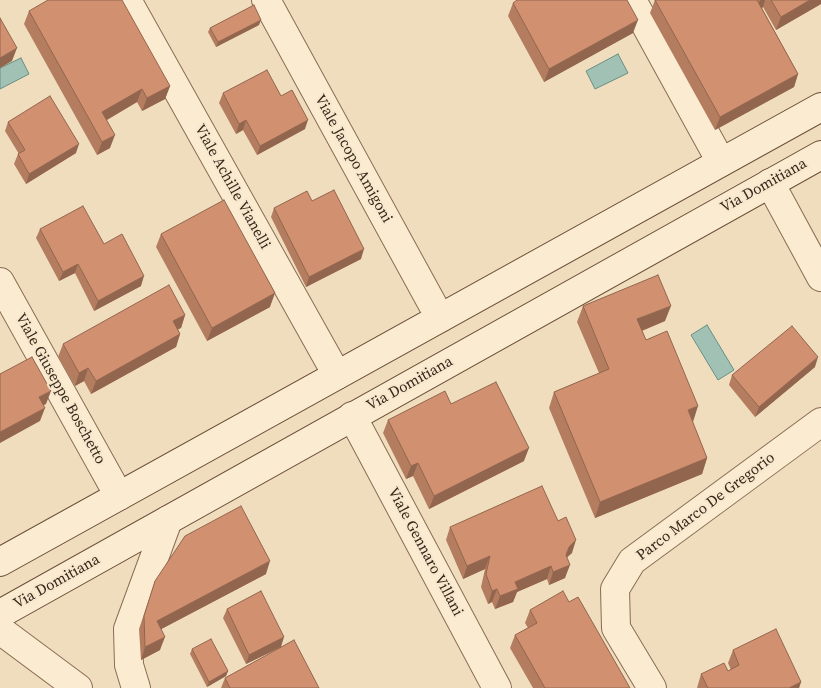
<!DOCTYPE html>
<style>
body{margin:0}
canvas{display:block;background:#f0ddbd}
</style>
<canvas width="821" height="688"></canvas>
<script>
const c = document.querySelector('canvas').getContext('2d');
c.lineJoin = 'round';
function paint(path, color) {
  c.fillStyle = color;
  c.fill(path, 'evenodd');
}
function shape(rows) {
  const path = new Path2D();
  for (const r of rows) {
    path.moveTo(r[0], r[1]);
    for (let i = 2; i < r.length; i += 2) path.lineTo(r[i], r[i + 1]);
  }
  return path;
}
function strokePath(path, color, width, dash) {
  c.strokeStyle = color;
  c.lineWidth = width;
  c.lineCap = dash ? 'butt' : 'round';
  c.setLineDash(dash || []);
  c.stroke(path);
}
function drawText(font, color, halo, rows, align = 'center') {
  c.font = font + ' "Source Serif 4",serif';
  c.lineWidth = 4;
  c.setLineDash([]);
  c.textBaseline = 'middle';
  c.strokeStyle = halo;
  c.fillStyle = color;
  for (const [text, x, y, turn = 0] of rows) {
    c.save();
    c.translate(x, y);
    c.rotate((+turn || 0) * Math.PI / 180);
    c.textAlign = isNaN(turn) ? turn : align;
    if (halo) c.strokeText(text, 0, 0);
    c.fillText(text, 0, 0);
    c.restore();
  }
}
const water = shape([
 [618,54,628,73,595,89,586,71,618,54],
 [21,58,29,74,0,89,0,68,21,58],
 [707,325,734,370,718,380,691,335,707,325]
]);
paint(water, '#a1c1b5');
strokePath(water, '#688f82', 1);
const street = shape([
 [127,0,337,375],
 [266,0,440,318],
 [632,0,721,162],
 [770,183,821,277],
 [0,282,119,496],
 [352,416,497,688],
 [0,630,78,688],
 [136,688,129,665,128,629,168,520],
 [652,688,616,628,615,589,632,561,821,422]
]);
const secondary = shape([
 [0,562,821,107],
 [0,614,821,155]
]);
strokePath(street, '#896d55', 30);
strokePath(secondary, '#6a4e38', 30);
strokePath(street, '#fbebd0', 28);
strokePath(secondary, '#fbebd0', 28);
paint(shape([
 [655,0,821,0,821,4,776,30,763,7,762,8,798,74,794,87,715,130,650,13],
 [513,3,633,33,544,82,508,16],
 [29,11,170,86,165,99,142,111,137,102,107,120,110,148,97,155,24,24],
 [259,25,216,47,208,32,210,28],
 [223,93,281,96,305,129,257,155,243,130,236,134,219,103],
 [8,122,76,153,26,184,14,164,18,154,19,154,5,131],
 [312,201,361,259,306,287,271,217,274,208],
 [40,229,104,244,141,286,94,311,75,273,59,281,36,238],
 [161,234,270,307,207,341,156,247],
 [583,306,665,321,642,331,646,340,692,422,707,458,702,474,595,518,549,408,554,392,599,373,577,322],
 [185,315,181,328,178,329,180,334,176,347,91,394,84,381,75,386,58,357,63,344],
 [815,367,755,417,729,385,732,375],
 [451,404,524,461,429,509,413,476,406,479,383,433,388,420],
 [450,527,572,553,567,557,565,578,549,585,547,579,517,592,513,602,495,609,492,602,488,604,481,587,485,569,463,579,446,540],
 [266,574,161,629,160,650,141,660,139,629,155,581],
 [569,602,630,688,533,688,510,648,515,635,528,628,525,623,530,610],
 [227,609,281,647,246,664,223,618],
 [192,649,228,671,226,676,207,687,190,654],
 [733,650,801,682,799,688,697,688,701,674,728,671,731,670,728,663],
 [225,678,319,688,221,688]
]), '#b47d60');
paint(shape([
 [760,0,765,0,763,7,756,12],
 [810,0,821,0,821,4,776,30,781,17],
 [261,20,259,25,216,47,218,42],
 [638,20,633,33,544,82,549,69],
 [17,48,12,61,0,68,0,58],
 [798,74,794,87,715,130,720,117],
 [170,86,165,99,142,111,147,98],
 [142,89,137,102,98,125,102,112],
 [246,120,243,130,236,134,239,124],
 [308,120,305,129,257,155,260,146],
 [115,135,110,148,97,155,102,142],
 [79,144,76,153,26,184,29,174],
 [364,249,361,259,306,287,309,277],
 [78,264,75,273,59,281,63,272],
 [144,276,141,286,94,311,98,301],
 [275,293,270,307,207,341,212,328],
 [671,306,665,321,631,335,637,319],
 [185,315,181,328,168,334,173,321],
 [180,334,176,347,91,394,96,381],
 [818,357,815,367,755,417,759,407],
 [88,368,84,381,75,386,79,373],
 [51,391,46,404,34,410,39,397],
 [698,406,693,422,688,410],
 [45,408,40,421,0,443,0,432],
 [529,448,524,461,429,509,434,496],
 [707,458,702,474,595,518,600,502],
 [418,463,413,476,406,479,411,466],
 [576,540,572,553,564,560,569,547],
 [490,556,485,569,463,579,467,566],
 [270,561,266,574,152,634,157,621],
 [570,565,565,578,549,585,553,572],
 [551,566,547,579,517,592,513,602,495,609,500,596,515,582],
 [497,589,492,602,488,604,492,591],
 [165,637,160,650,141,660,145,647],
 [284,637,281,647,246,664,249,655],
 [228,671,226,676,207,687,209,682],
 [801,682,799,688,789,688]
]), '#92664e');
const building = shape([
 [48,0,122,0,170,86,147,98,142,89,102,112,115,135,102,142,29,11,48,0],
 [517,0,627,0,638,20,549,69,513,3,517,0],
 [655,0,757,0,798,74,720,117,655,0],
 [771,0,810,0,781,17,771,0],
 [254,5,261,20,218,42,210,28,254,5],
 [0,18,17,48,0,58,0,18],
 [267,70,281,96,292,90,308,120,260,146,246,120,239,124,223,93,267,70],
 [50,96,79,144,29,174,18,154,25,150,8,122,50,96],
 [334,190,364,249,309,277,274,208,307,191,312,201,334,190],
 [224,200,275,293,212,328,161,234,224,200],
 [83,206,104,244,122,234,144,276,98,301,78,264,63,272,40,229,83,206],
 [658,275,671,306,637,319,646,340,667,331,698,406,688,410,707,458,600,502,554,392,609,369,583,306,658,275],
 [169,285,185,315,173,321,180,334,96,381,88,368,79,373,63,344,169,285],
 [792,326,818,357,759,407,732,375,792,326],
 [32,357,51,391,39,397,45,408,0,432,0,374,32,357],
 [496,382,529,448,434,496,418,463,411,466,388,420,445,391,451,404,496,382],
 [542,486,558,521,566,517,576,540,569,547,566,555,570,565,553,572,551,566,515,582,518,589,500,596,497,589,492,591,486,574,490,556,467,566,450,527,542,486],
 [241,506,270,561,157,621,165,637,145,647,144,616,155,581,185,536,241,506],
 [261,591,284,637,249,655,227,609,261,591],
 [563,591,569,602,578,597,630,688,545,688,515,635,537,623,530,610,563,591],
 [776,629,801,682,789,688,708,688,701,674,724,663,728,671,739,665,733,650,776,629],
 [211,639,228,671,209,682,192,649,211,639],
 [294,640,319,688,230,688,225,678,294,640]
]);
paint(building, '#d19170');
strokePath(building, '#92664e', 1);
drawText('15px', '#37261b', '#f7e8cd', [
 ["Viale Jacopo Amigoni",353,159,61],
 ["Via Domitiana",764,186,-29],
 ["Viale Achille Vianelli",232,187,61],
 ["Via Domitiana",410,384,-29],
 ["Viale Giuseppe Boschetto",60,389,61],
 ["Parco Marco De Gregorio",706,507,-37],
 ["Viale Gennaro Villani",425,552,62],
 ["Via Domitiana",57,582,-29]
]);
</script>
